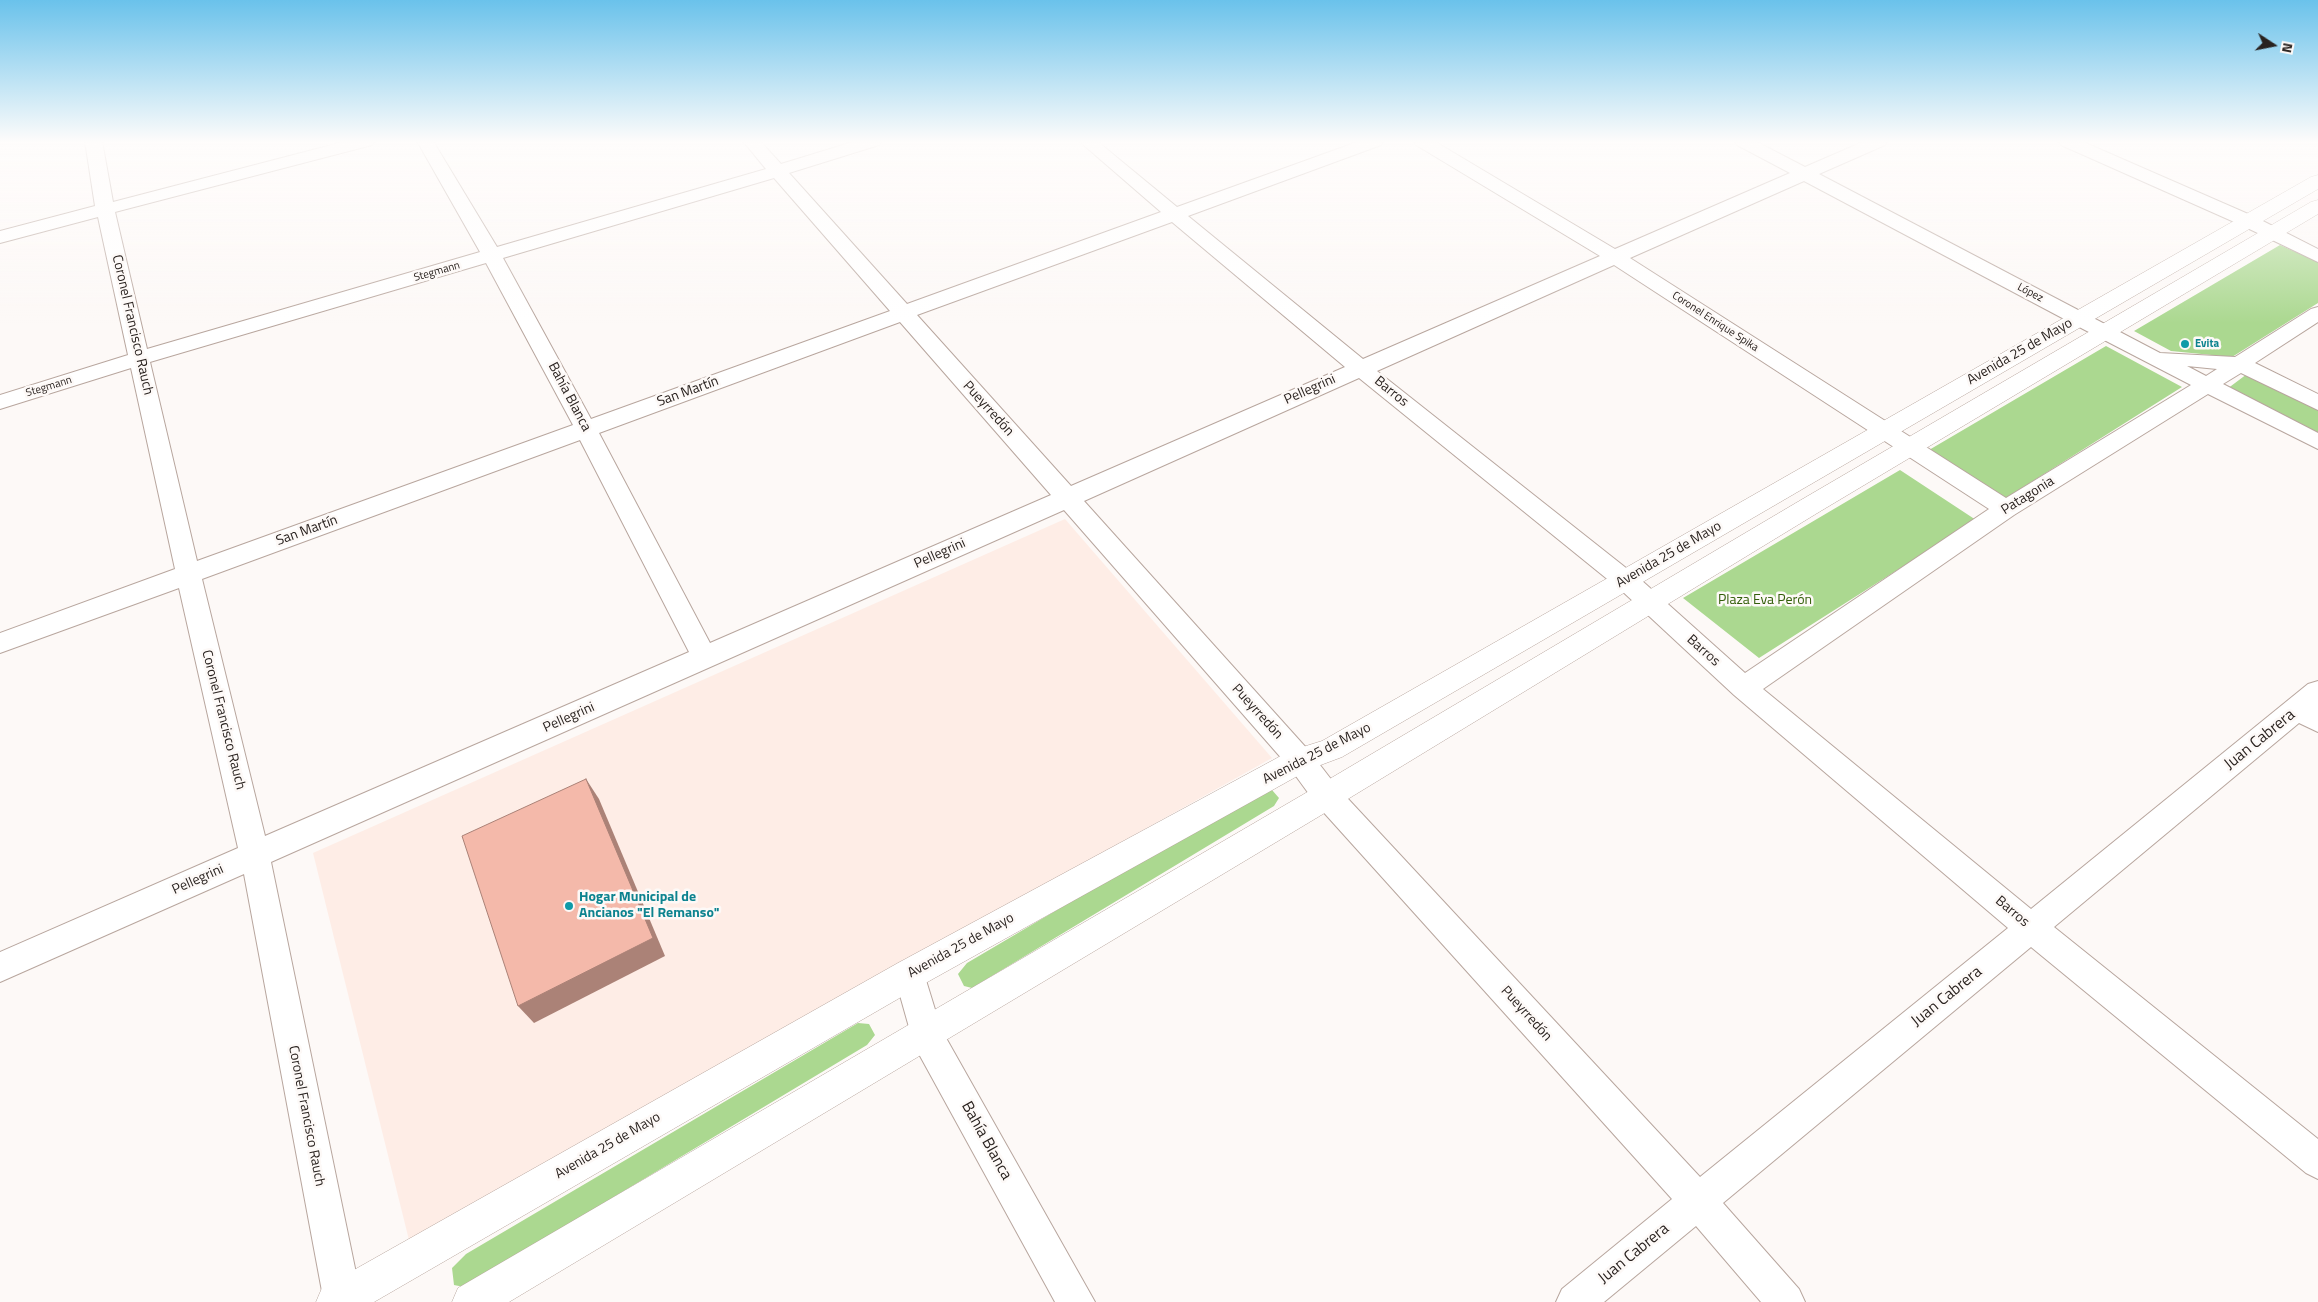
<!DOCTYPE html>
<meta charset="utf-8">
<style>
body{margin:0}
#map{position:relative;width:2318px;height:1302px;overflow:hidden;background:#fdf9f7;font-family:"Titillium Web",sans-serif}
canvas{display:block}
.north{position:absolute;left:2248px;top:20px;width:50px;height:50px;-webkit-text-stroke:4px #fdf9f7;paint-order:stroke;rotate:101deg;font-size:14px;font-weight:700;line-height:20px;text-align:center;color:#29221f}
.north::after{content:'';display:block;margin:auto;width:18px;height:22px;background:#29221f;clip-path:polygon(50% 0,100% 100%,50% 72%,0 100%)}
</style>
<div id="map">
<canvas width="2318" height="1302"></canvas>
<div class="north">N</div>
</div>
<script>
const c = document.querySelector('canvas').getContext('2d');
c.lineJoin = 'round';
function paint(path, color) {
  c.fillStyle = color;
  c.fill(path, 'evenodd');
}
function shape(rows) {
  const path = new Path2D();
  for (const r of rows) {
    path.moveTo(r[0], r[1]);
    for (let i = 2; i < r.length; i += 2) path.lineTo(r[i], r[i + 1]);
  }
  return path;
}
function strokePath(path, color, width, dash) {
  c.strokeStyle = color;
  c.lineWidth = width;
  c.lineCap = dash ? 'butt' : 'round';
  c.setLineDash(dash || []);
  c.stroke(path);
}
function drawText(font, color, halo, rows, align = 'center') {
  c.font = font + ' "Titillium Web",sans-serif';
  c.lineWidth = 5;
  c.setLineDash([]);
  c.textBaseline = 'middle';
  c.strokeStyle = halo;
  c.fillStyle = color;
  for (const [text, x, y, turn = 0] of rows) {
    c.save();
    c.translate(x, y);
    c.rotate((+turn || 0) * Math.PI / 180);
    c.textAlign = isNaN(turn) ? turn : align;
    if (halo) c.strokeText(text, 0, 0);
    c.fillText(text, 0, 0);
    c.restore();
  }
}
paint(shape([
 [1065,519,1272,758,409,1240,313,853]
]), '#feede6');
paint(shape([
 [2280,245,2318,262,2318,303,2232,357,2171,351,2134,331],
 [2106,346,2182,387,2006,498,1929,450],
 [2247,374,2318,410,2318,436,2227,389],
 [1900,470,1976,520,1759,658,1683,598],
 [1262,789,1272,790,1279,798,1274,806,972,988,964,986,958,974,967,963],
 [858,1023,869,1024,875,1035,867,1045,464,1287,454,1285,452,1268,466,1254]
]), '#abd890');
const minor = shape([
 [85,141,102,141,113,202,347,141,375,141,372,145,115,212,147,349,480,252,417,141,433,141,497,247,766,169,743,141,760,141,781,164,856,141,881,141,879,145,789,173,907,304,1161,212,1079,141,1097,141,1177,207,1360,141,1383,141,1381,145,1188,216,1363,359,1600,256,1416,145,1414,141,1434,141,1615,249,1790,173,1737,145,1735,141,1755,141,1805,167,1865,141,1887,141,1885,145,1819,174,2160,353,2235,357,2311,309,2318,307,2318,322,2255,363,2318,394,2318,410,2241,373,2223,384,2318,433,2318,449,2208,394,2014,515,1763,689,2031,909,2308,684,2318,681,2318,732,2299,723,2054,927,2318,1139,2318,1179,2306,1173,2031,947,1723,1203,1799,1289,1805,1302,1761,1302,1696,1226,1604,1302,1556,1302,1562,1289,1672,1199,1317,805,1290,768,1064,510,271,862,362,1302,324,1302,244,874,0,982,0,952,238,848,179,588,0,653,0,633,175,569,131,368,0,409,0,395,128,355,98,217,0,243,0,231,95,206,85,141],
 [774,178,890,311,591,419,503,258,774,178],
 [1804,181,2083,329,2191,385,2006,498,1630,258,1804,181],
 [1172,222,1345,367,1071,486,917,315,1172,222],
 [486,263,573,425,197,561,150,362,486,263],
 [1614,265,1989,509,1745,673,1640,579,1377,371,1614,265],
 [900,322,1051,495,710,643,599,433,900,322],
 [2187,366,2217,369,2206,376,2187,366],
 [1359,378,1622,591,1734,695,2008,928,1700,1177,1337,787,1310,752,1084,501,1359,378],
 [580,440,689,652,265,836,202,579,580,440],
 [2058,141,2081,141,2255,217,2318,249,2318,262,2241,225,2061,145,2058,141],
 [910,959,921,964,941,1029,1095,1302,1055,1302,914,1045,894,974,899,964,910,959]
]);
const major = shape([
 [2318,175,2318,189,1342,757,1310,769,922,985,374,1302,316,1302,322,1288,898,963,1290,751,1322,741,2311,177,2318,175],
 [2318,200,2318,214,1819,512,1338,805,509,1302,452,1302,458,1288,1316,787,1801,500,2311,202,2318,200]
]);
strokePath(minor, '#b8a69e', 2);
strokePath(major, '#b8a69e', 1);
paint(minor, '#fff');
paint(major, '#fff');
paint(shape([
 [586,779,599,799,665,956,534,1023,518,1006]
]), '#ab8277');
const building = shape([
 [586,779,653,938,518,1006,462,836,586,779]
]);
paint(building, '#f4b9aa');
strokePath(building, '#ab8277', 1);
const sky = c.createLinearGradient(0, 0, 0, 323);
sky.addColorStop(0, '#6ac2eb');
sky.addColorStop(0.44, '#fefcfb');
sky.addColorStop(1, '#fefcfb00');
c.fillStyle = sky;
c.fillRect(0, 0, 2318, 323);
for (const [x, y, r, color] of [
 [2185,344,5,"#0f9aa8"],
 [569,906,5,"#0f9aa8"]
]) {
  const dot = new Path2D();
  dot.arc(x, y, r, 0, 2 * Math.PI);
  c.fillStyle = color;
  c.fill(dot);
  strokePath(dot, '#fdf9f7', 2);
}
drawText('11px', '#29221f', '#fdf9f7', [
 ["Stegmann",437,272,-16],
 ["López",2030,293,28],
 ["Coronel Enrique Spika",1715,322,33],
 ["Stegmann",49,387,-17]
]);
drawText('bold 11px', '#0d838f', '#fdf9f7', [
 ["Evita",2195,344]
], 'left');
drawText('14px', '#29221f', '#fdf9f7', [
 ["Coronel Francisco Rauch",132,325,77],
 ["Avenida 25 de Mayo",2020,352,-30],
 ["Pellegrini",1310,390,-24],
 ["San Martín",688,392,-20],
 ["Barros",1391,392,39],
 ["Bahía Blanca",569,397,62],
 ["Pueyrredón",988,409,48],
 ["Patagonia",2028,496,-32],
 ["San Martín",307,531,-20],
 ["Pellegrini",940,554,-24],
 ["Avenida 25 de Mayo",1669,555,-30],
 ["Barros",1703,651,42],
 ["Pueyrredón",1257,712,48],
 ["Pellegrini",569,718,-24],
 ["Coronel Francisco Rauch",223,720,76],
 ["Avenida 25 de Mayo",1317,754,-27],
 ["Pellegrini",198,880,-24],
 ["Barros",2012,912,40],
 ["Avenida 25 de Mayo",961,946,-29],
 ["Pueyrredón",1526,1014,48],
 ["Coronel Francisco Rauch",306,1116,79],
 ["Avenida 25 de Mayo",608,1146,-30]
]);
drawText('14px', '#325e08', '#fdf9f7', [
 ["Plaza Eva Perón",1765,601]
]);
drawText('bold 14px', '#0d838f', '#fdf9f7', [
 ["Hogar Municipal de",579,898],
 ["Ancianos \"El Remanso\"",579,914]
], 'left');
drawText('16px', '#29221f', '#fdf9f7', [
 ["Juan Cabrera",2260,740,-39],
 ["Juan Cabrera",1947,997,-39],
 ["Bahía Blanca",986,1141,61],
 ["Juan Cabrera",1634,1254,-39]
]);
</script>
